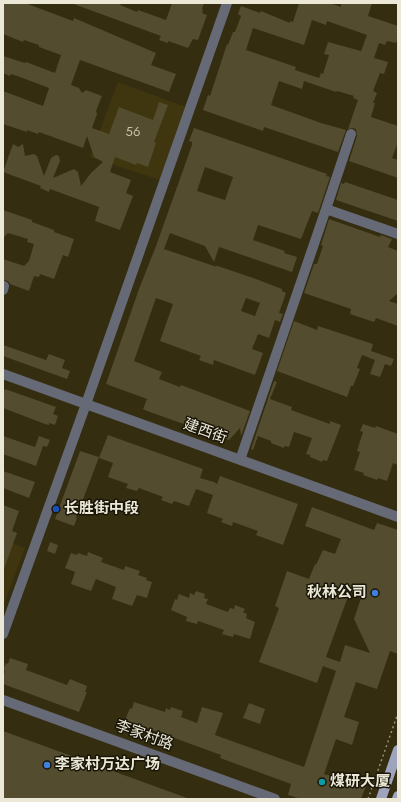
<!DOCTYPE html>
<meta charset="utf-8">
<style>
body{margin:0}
#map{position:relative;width:401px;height:802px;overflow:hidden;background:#342d0f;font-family:Jost,sans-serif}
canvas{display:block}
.frame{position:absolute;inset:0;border:4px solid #ece8d7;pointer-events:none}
</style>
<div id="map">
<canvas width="401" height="802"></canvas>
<div class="frame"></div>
</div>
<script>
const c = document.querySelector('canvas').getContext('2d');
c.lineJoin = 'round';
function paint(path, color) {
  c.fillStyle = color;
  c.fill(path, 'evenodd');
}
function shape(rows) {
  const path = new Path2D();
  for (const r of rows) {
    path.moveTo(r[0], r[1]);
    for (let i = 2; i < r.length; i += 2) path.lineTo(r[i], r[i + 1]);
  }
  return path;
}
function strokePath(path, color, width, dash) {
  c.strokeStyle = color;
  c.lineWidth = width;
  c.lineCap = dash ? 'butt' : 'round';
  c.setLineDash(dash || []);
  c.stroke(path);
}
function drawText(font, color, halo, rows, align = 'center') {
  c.font = font + ' Jost,"Noto Sans SC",sans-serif';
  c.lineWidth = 3;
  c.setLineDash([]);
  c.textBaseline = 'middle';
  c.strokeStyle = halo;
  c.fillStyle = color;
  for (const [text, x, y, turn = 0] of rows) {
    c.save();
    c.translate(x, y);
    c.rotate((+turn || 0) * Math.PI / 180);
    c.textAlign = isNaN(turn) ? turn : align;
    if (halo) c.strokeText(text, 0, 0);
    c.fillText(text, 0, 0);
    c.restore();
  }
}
paint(shape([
 [118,82,186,107,160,180,90,157],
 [3,540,25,548,3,607]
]), '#3f360f');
paint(shape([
 [3,3,25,3,73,21,74,18,156,53,151,65,176,74,169,92,80,60,71,85,79,88,82,93,86,90,102,96,96,111,97,114,92,128,109,134,119,107,153,120,159,102,168,105,154,142,156,143,148,167,137,163,136,165,115,157,110,172,131,180,126,193,133,196,120,230,95,221,99,207,50,189,49,192,40,188,41,186,3,172,13,144,18,147,23,144,25,156,34,154,37,156,44,176,51,158,56,155,59,156,60,161,53,178,74,169,78,172,81,186,91,173,103,162,94,157,87,136,83,148,39,132,38,134,27,130,27,132,3,124,3,91,43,106,49,88,20,77,11,74,10,76,3,73,3,56,25,63,26,62,55,73,61,55,39,47,39,45,24,40,23,42,3,34],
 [71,3,121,3,120,5,137,12,138,10,166,20,172,3,204,3,202,9,203,10,202,13,207,15,198,40,193,39,188,48,168,41,168,43,159,40,161,36],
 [299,3,330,3,341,7,341,3,372,3,368,16,398,26,398,37,396,43,387,41,385,45,379,43,374,58,388,62,384,74,380,73,373,91,377,93,373,103,375,103,371,117,398,126,398,142,392,158,398,160,398,178,349,161,357,136,356,129,353,128,348,129,358,100,353,98,354,96,337,91,336,92,304,81,302,89,279,81,271,105,321,123,346,130,338,152,264,127,263,131,203,110,208,95,210,96,227,44,228,45,233,32,235,32,241,16,238,14,241,6,260,13,261,11,290,23,290,21,293,22],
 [312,20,326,25,327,21,367,35,361,51,328,42,324,54,329,55,323,74,321,73,319,78,295,70,296,67,246,50,253,28,304,45],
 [194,128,307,167,327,174,326,176,330,177,318,213,312,211,301,239,258,225,253,240,285,251,284,253,297,257,292,272,219,247,214,262,205,246,170,233,164,249,217,267,215,265,256,279,282,289,282,291,286,293,279,313,283,314,280,322,275,320,269,338,258,334,252,349,263,353,255,375,214,360,213,365,199,360,201,356,160,341,173,304,156,298,134,361,162,372,159,379,180,387,181,385,250,411,241,436,240,428,229,440,147,411,143,409,147,399,106,384,139,289,156,246,192,145,192,142,189,141],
 [205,167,233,177,225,200,197,191],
 [246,298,260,303,255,316,241,311],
 [345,182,398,200,398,221,336,200,341,183,344,184],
 [3,210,32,220,32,222,54,230,54,232,74,239,68,257,63,255,54,279,40,274,39,277,34,276,29,291,10,284,8,281,3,280,3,259,24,266,29,261,34,244,27,242,28,239,8,233,3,238],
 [329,219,380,237,381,235,392,239,388,247,398,251,398,293,389,301,398,304,398,326,376,318,374,322,350,314,351,309,304,293,314,264,317,264,323,246,321,245],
 [294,321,317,330,318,326,373,344,371,351,394,359,391,366,385,364,380,377,370,374,375,360,362,355,357,368,360,369,353,386,351,386,347,397,277,371],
 [3,345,46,360,49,354,65,360,62,368,70,371,67,379,3,356],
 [274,381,277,382,270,399,292,407,291,410,316,419,330,424,330,421,341,425,327,461,323,460,322,462,310,457,310,455,306,454,312,438,294,432,289,447,284,446,284,448,271,443,271,441,258,436,253,450,251,449],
 [5,389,56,407,53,414,58,416,55,425,49,423,49,425,45,424,3,408,3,393],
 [363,424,375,428,376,426,398,434,398,465,393,463,387,481,378,478,377,480,363,475,364,473,354,470,360,452,357,451,363,432,360,431],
 [108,435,203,469,200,478,214,482,217,484,220,476,298,504,283,545,256,535,258,531,233,522,232,526,221,522,223,519,207,513,213,495,196,489,189,506,174,501,172,504,161,500,163,497,139,488,137,491,126,488,128,484,108,477,113,463,99,458],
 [3,436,35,447,39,436,50,440,47,447,43,446,36,466,3,454],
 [80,451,99,457,76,518,77,518,74,526,55,519],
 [3,471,35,482,29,498,3,488],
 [3,505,19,511,12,531,17,533,4,569],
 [312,507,374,530,377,523,398,530,398,654,390,651,377,689,356,682,344,717,359,722,352,745,336,739,324,774,349,781,350,776,361,779,360,784,366,786,361,799,301,799,288,795,291,784,220,758,221,755,125,720,130,708,132,709,134,702,165,712,166,708,170,710,171,707,183,711,181,717,197,723,202,707,223,713,215,735,304,767,336,671,323,666,317,683,259,662,279,608,275,606,287,571,309,579,315,564,316,565,323,550,335,554,341,539,305,526],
 [350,591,362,595,354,619,370,653,345,645,340,662,326,657],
 [50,542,58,545,55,554,47,551],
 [88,552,103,558,101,562,124,570,125,566,140,571,138,575,147,578,146,580,152,582,147,598,137,595,132,606,112,599,116,587,96,579,91,591,71,584,75,572,65,568,71,553,77,555,78,553,87,556],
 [196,591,205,594,204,598,208,599,206,604,228,612,230,608,234,609,235,605,245,609,243,612,247,614,246,618,255,622,250,639,234,634,233,637,222,634,224,630,198,621,197,624,186,621,187,617,171,610,175,599,177,600,179,594,189,598,190,593,194,595],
 [10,658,28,664,26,670,67,685,70,679,87,686,85,692,87,692,79,712,3,684,3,677,5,671,3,670,6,663,8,664],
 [249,703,265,709,260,724,243,718],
 [3,731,187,798,187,799,3,799]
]), '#534c2e');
strokePath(shape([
 [368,799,398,713]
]), '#97917a', 1.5, [2, 3]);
strokePath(shape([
 [326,209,398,234],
 [3,290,4,286],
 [3,374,398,517],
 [240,460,326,209,351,134],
 [3,634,86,404,227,3],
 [3,700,275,799]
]), '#666976', 10);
strokePath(shape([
 [381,799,398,750],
 [397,799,398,796]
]), '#9ea3be', 10);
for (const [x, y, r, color] of [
 [56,509,4,"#1a4fb4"],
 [375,593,4,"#3f7fe0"],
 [47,765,4,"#3f7fe0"],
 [322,782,4,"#0f9aa8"]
]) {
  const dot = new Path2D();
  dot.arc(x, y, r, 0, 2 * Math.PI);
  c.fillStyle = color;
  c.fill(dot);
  strokePath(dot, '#191609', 1.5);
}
drawText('13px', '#c6c1ad', null, [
 ["56",133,133]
]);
drawText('15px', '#ece8d7', '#191609', [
 ["建西街",205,432,20],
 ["李家村路",144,736,20]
]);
drawText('bold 15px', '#ece8d7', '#191609', [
 ["长胜街中段",64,509],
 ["秋林公司",367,593,"right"],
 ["李家村万达广场",55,765],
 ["煤研大厦",330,782]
], 'left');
</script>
